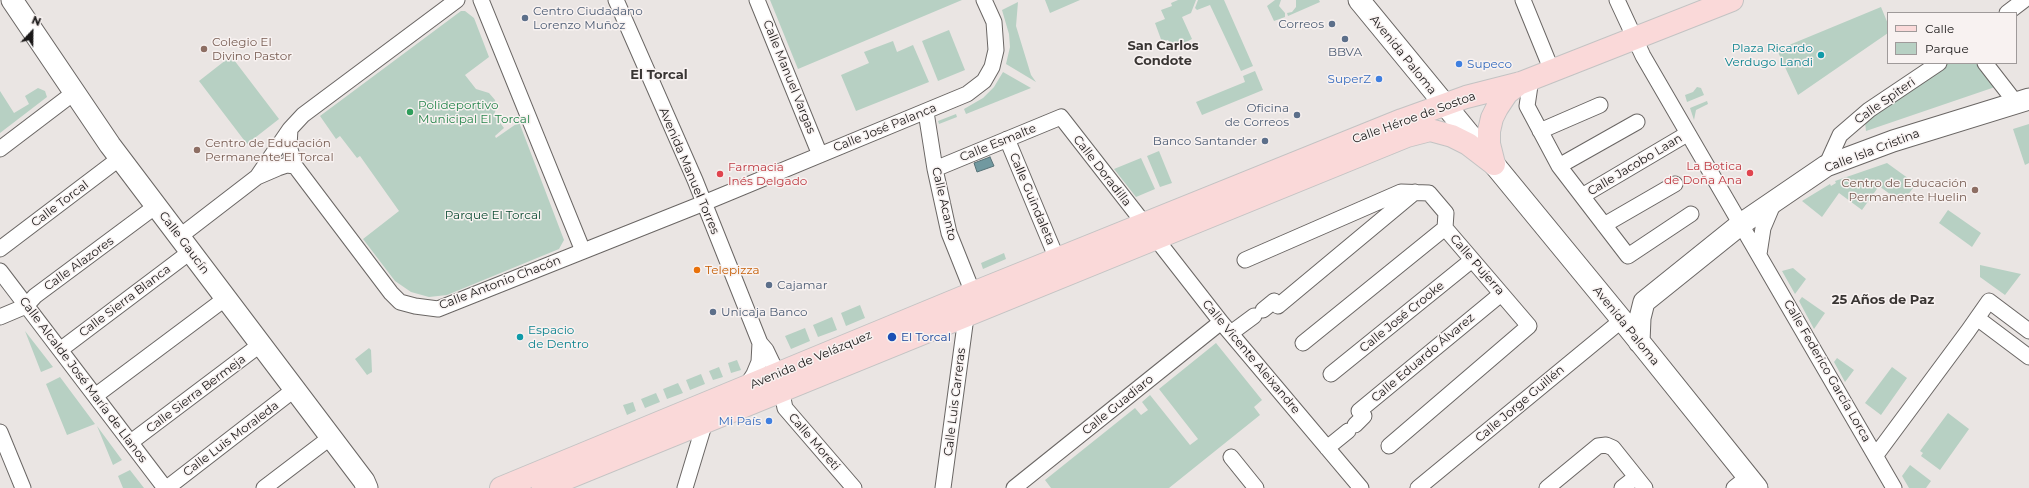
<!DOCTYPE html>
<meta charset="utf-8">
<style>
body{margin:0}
#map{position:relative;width:2029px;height:488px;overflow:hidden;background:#eae5e3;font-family:Montserrat,sans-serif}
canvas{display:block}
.legend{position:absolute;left:1887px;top:12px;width:130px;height:52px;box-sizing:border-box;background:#f8f2f1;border:1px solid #9f9a9a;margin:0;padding:5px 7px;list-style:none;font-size:12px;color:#191717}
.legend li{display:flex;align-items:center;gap:8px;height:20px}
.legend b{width:20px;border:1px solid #9f9a9a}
.north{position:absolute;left:12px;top:12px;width:40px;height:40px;-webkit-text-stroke:3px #f8f2f1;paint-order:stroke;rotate:22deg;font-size:11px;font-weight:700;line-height:16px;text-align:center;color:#191717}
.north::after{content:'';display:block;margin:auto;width:14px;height:18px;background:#191717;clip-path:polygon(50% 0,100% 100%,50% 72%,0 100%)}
</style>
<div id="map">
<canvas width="2029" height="488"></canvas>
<ul class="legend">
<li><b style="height:5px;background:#fad9d9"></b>Calle</li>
<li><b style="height:11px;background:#b7d0c3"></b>Parque</li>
</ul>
<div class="north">N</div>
</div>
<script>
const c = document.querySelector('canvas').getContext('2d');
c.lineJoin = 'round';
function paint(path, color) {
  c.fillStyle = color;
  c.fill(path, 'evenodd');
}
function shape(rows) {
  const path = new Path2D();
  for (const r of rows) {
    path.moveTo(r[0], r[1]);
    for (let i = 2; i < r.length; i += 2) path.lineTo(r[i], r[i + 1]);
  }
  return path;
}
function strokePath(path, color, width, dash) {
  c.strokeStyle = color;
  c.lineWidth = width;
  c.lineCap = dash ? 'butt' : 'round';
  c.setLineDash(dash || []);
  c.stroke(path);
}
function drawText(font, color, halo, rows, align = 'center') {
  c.font = font + ' Montserrat,sans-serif';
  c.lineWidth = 3;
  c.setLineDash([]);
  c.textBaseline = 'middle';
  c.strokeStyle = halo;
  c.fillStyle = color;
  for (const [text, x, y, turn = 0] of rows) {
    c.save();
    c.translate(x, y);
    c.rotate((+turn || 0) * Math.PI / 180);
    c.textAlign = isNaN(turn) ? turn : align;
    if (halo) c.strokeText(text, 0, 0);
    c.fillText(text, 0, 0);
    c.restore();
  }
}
paint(shape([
 [770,0,962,0,798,69],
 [1045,0,1080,0,1050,13],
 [1178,0,1196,0,1191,13,1182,17,1192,39,1173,49,1168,40,1162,42,1155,23,1165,19,1161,10,1172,6,1171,3],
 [1198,0,1224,0,1253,66,1241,71,1210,5,1197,10,1195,8],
 [1275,0,1281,0,1279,6,1285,13,1285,17,1274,21,1267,6],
 [1296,0,1319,0,1320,2,1288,16,1287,13,1292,12,1296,7],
 [1018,2,1016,26,1031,75,1036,82,1006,64,1010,47,1009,34,1002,10],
 [1881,7,1888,24,1888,33,1798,95,1777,50],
 [461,11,465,11,474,18,489,57,465,75,476,89,489,93,495,100,496,109,494,115,504,128,495,136,496,138,519,122,564,240,559,249,447,295,429,297,411,292,395,281,363,239,399,211,360,156,357,158,340,136,336,139,320,116],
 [949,30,965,70,938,81,922,41],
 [893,41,897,52,913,45,929,82,856,111,841,75,869,63,864,52],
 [231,56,279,119,247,144,199,81],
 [1949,63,1977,63,1995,87,1866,131,1865,122],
 [1255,71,1263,90,1202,115,1196,102,1245,82,1243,76],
 [1003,72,1031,88,966,114,964,109,983,98,994,87],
 [1697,87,1701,88,1704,95,1687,102,1685,95,1693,92],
 [38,88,45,91,47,97,0,133,0,91,14,113,29,104,25,96],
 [1707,101,1708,104,1696,110,1694,120,1690,108],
 [956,114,957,117,939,124,938,121],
 [2029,124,2029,163,2025,165,2013,129],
 [1159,151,1172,183,1160,187,1147,156],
 [1141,158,1155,189,1136,197,1114,169],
 [1887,163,1916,184,1902,203,1879,186,1862,210,1839,193,1822,217,1802,201,1830,184,1831,186,1836,183,1835,181],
 [1948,210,1981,233,1972,247,1939,223],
 [1004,253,1006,259,983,269,981,263],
 [1980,265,2021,274,2005,295,1980,277],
 [1793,268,1806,279,1795,294,1782,271],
 [1802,297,1825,313,1814,329,1799,301],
 [860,305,865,318,846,326,841,313],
 [832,317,837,330,818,337,813,325],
 [805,328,810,341,791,349,785,336],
 [25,331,53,367,41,372],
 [1216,343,1262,400,1254,407,1260,415,1169,488,1051,488,1045,480,1135,408,1141,415,1148,410,1142,402,1150,395,1190,445,1198,439,1159,389],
 [369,348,371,350,372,372,367,375,355,359],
 [1837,358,1854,370,1845,382,1834,362],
 [737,360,741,370,731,373,728,363],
 [719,367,723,377,713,380,709,371],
 [1892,367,1907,378,1881,415,1865,403],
 [701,374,705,384,690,390,686,380],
 [60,377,95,424,67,435,46,384],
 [678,383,683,393,667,399,663,389],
 [656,393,660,402,645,408,641,399],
 [633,402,636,411,627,415,623,405],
 [1948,413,1969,429,1940,470,1921,456,1923,453,1920,451],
 [97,426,122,460,113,465],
 [1910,465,1931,481,1926,488,1909,488,1902,476],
 [130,470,144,488,123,488,118,476]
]), '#b7d0c3');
const water = shape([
 [990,157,994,166,977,172,974,163,990,157]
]);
paint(water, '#7199a0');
strokePath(water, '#577277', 1);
const street = shape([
 [481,0,583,251],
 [616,0,695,180,760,343,766,350,778,375,785,408,854,488],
 [757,0,820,155],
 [1523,0,1552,71],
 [1617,0,1643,56,1894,488],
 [2007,13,2024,0],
 [1985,63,2016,103],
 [1531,79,1527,106,1559,166,1628,256,1691,214],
 [926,112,935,169,949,233,973,293],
 [290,129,289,146,295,166,391,293,400,302,415,306,438,309,704,203,967,94,984,81,992,67,996,50,994,22,984,0],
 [1540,131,1600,105],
 [1007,139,1057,259],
 [0,149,75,92],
 [1559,166,1637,122],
 [1826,166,1840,135,1869,110,1939,63],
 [935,169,1061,117,1221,322,1361,488],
 [257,177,290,129,303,115,457,0],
 [1582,196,1687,134],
 [1604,225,1675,184],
 [179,237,257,177,278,168,287,165,295,166],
 [0,249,120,158],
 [1759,254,1763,228,1774,202],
 [1245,260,1401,192,1429,193,1446,213,1445,228,1529,326,1389,446],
 [0,271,165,488],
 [1263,310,1274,301,1278,306,1415,192],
 [0,317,26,306,35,296,156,206],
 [1977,318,2029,357],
 [1231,333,1254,316],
 [1303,343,1445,228],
 [60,350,190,252],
 [1331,374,1472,260],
 [745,388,754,374,759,362,760,343],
 [95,396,226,298],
 [1355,425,1364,416,1359,411,1501,294],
 [0,432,23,488],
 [131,442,261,344],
 [1327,448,1348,431],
 [1876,455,1968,331,1989,301,2029,331],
 [1231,457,1256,488],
 [167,488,295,389],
 [264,488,331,437],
 [685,488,705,422],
 [943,488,966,317],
 [1014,488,1221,322],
 [1418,488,1622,320],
 [1547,488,1598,446,1606,445,1613,448,1645,488],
 [1622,488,1636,477],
 [1734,488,1748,477]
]);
const secondary = shape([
 [12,0,110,145,364,481,367,488],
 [1359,0,1622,320,1757,488],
 [1639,342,1640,318,1644,302,1741,224,1826,166,1893,141,2029,99]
]);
const primary = shape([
 [1494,164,1489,144,1489,131,1492,118,1497,108,1507,93,1520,83],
 [501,488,973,293,1402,120,1466,97,1521,83,1732,0],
 [543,488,1407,136,1430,130,1452,136,1468,144,1494,164]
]);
strokePath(street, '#6a6664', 17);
strokePath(secondary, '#6a6664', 23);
strokePath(primary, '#c3c3c3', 24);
strokePath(street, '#fff', 15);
strokePath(secondary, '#fff', 21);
strokePath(primary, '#fad9d9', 22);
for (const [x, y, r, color] of [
 [525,18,4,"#5c6f8a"],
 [1332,24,4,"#5c6f8a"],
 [1345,39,4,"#5c6f8a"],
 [204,49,4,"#8d6e63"],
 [1821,55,4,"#0f9aa8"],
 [1459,64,4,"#3f7fe0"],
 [1379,79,4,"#3f7fe0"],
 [410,112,4,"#2e9e5b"],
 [1297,115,4,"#5c6f8a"],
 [1265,141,4,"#5c6f8a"],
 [197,150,4,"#8d6e63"],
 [1750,173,4,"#e0444e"],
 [720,174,4,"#e0444e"],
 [1975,190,4,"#8d6e63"],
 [697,270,4,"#e8710a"],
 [769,285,4,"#5c6f8a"],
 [713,312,4,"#5c6f8a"],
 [520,337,4,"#0f9aa8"],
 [892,337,5,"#1a4fb4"],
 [769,421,4,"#3f7fe0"]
]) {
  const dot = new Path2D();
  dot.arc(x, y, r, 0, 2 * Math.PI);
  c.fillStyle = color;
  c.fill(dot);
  strokePath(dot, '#f8f2f1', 1.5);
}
drawText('12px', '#4e5e75', '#f8f2f1', [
 ["Centro Ciudadano",533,11],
 ["Lorenzo Muñoz",533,25],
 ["Correos",1324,24,"right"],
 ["BBVA",1345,52,"center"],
 ["Oficina",1289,108,"right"],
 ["de Correos",1289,122,"right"],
 ["Banco Santander",1257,141,"right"],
 ["Cajamar",777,285],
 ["Unicaja Banco",721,312]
], 'left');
drawText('12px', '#785e54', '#f8f2f1', [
 ["Colegio El",212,42],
 ["Divino Pastor",212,56],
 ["Centro de Educación",205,143],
 ["Permanente El Torcal",205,157],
 ["Centro de Educación",1967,183,"right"],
 ["Permanente Huelin",1967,197,"right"]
], 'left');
drawText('12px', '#0d838f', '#f8f2f1', [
 ["Plaza Ricardo",1813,48],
 ["Verdugo Landi",1813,62],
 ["Espacio",528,330,"left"],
 ["de Dentro",528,344,"left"]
], 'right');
drawText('12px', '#191717', '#f8f2f1', [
 ["Avenida Paloma",1403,55,51],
 ["Calle Manuel Vargas",789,77,68],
 ["Calle Spiteri",1885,101,-35],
 ["Calle Héroe de Sostoa",1414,118,-20],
 ["Calle José Palanca",885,128,-22],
 ["Calle Esmalte",998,143,-22],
 ["Calle Isla Cristina",1872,151,-21],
 ["Calle Jacobo Laan",1635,165,-31],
 ["Avenida Manuel Torres",689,171,67],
 ["Calle Doradilla",1102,171,52],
 ["Calle Guindaleta",1032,199,67],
 ["Calle Torcal",60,204,-37],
 ["Calle Acanto",944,204,77],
 ["Calle Gaucín",184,243,53],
 ["Calle Alazores",79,264,-36],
 ["Calle Pujerra",1477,265,49],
 ["Calle Antonio Chacón",500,283,-21],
 ["Calle Sierra Blanca",125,301,-37],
 ["Calle José Crooke",1402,317,-39],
 ["Avenida Paloma",1626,326,51],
 ["Calle Vicente Aleixandre",1251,357,50],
 ["Calle Eduardo Álvarez",1423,358,-40],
 ["Avenida de Velázquez",811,360,-23],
 ["Calle Federico García Lorca",1827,371,60],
 ["Calle Alcalde José María de Llanos",83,380,53],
 ["Calle Sierra Bermeja",196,394,-37],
 ["Calle Luis Carreras",955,402,-83],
 ["Calle Jorge Guillén",1520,404,-40],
 ["Calle Guadiaro",1118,405,-39],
 ["Calle Luis Moraleda",231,439,-37],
 ["Calle Moreti",814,442,49]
]);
drawText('12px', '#366cbe', '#f8f2f1', [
 ["Supeco",1467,64,"left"],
 ["SuperZ",1371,79],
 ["Mi País",761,421]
], 'right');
drawText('12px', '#27864d', '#f8f2f1', [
 ["Polideportivo",418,105],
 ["Municipal El Torcal",418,119]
], 'left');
drawText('12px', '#be3a42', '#f8f2f1', [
 ["La Botica",1742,166],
 ["de Doña Ana",1742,180],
 ["Farmacia",728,167,"left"],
 ["Inés Delgado",728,181,"left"]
], 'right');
drawText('12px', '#0b4b33', '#f8f2f1', [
 ["Parque El Torcal",493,215]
]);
drawText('12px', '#c56008', '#f8f2f1', [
 ["Telepizza",705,270]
], 'left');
drawText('12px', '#164399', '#f8f2f1', [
 ["El Torcal",901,337]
], 'left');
drawText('bold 13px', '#393533', '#f8f2f1', [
 ["San Carlos",1163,46],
 ["Condote",1163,61],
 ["El Torcal",659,75],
 ["25 Años de Paz",1883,300]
]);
</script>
